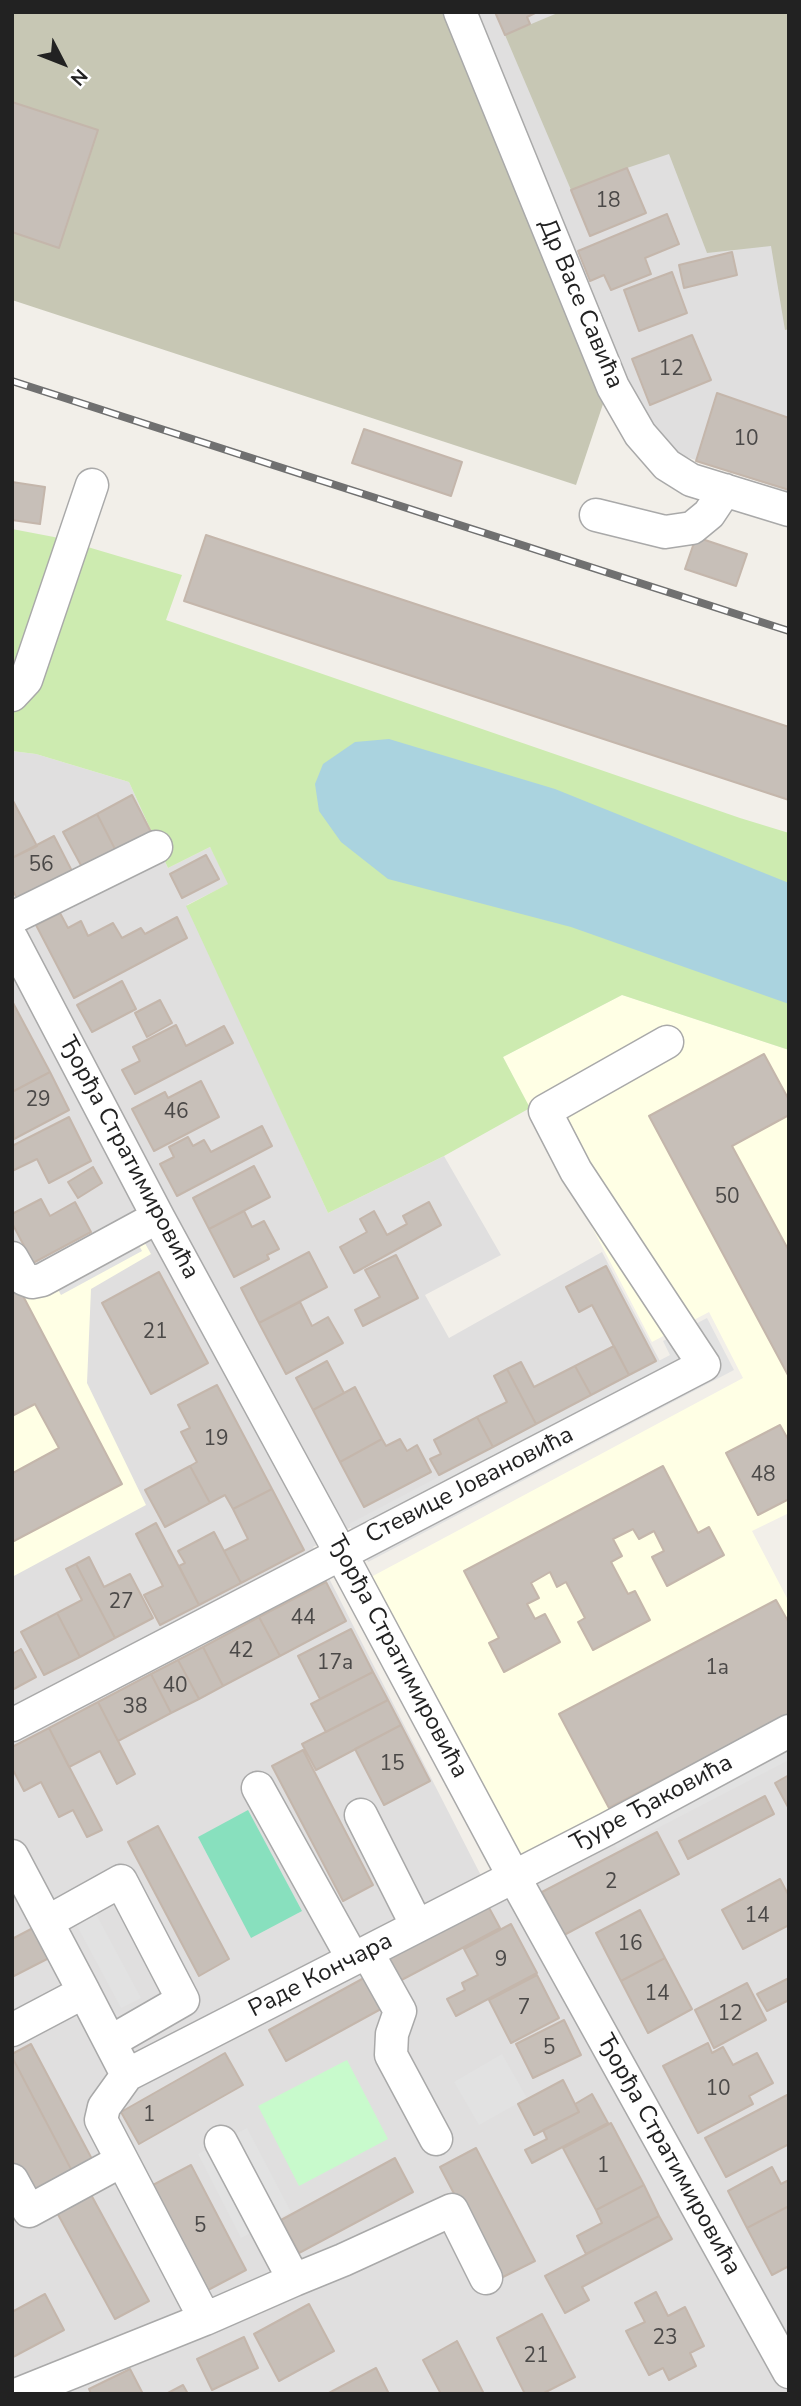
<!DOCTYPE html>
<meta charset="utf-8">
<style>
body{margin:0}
#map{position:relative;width:801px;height:2406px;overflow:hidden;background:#f2efe9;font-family:"Nunito Sans",sans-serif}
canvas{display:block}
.frame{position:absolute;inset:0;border:14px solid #222;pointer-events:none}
.north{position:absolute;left:28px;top:28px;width:70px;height:70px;-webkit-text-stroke:5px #fff;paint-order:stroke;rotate:132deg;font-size:19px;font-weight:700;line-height:28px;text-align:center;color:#222}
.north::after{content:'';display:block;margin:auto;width:24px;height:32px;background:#222;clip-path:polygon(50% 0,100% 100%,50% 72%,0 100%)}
</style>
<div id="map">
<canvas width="801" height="2406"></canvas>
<div class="frame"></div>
<div class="north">N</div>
</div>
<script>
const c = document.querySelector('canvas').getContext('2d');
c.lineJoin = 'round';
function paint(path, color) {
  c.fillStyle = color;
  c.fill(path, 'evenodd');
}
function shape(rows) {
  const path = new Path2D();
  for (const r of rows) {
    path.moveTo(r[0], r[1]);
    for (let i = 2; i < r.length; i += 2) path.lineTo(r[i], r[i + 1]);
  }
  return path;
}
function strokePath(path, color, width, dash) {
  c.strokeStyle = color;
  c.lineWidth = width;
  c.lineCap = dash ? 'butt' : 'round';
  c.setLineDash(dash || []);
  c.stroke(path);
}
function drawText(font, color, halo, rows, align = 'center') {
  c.font = font + ' "Nunito Sans",sans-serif';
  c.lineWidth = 7;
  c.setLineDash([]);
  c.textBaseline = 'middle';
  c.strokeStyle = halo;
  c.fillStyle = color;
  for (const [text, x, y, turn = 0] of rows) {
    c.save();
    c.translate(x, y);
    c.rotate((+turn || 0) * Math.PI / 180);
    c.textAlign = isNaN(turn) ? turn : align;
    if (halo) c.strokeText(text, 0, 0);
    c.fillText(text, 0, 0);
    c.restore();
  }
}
paint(shape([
 [475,12,789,12,789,492,669,451,644,422,593,308,534,148],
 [12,751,36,754,129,782,168,868,210,847,229,884,187,905,328,1213,444,1156,501,1255,425,1295,449,1338,602,1252,662,1365,313,1547,494,1901,789,1752,789,2394,12,2394]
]), '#e0dfdf');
paint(shape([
 [622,995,789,1050,789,1513,752,1531,789,1602,789,1719,515,1860,371,1577,743,1378,709,1312,652,1342,503,1057],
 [129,1215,151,1254,91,1289,87,1383,146,1505,12,1577,12,1245,27,1271]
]), '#ffffe5');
paint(shape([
 [12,12,442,12,603,404,576,485,12,300],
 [560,12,789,12,789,329,785,330,771,246,707,253,669,154,627,168,571,190,505,35]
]), '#c7c7b4');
paint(shape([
 [12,529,54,537,182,575,166,620,740,818,789,833,789,1050,622,995,503,1057,530,1108,444,1156,328,1213,186,906,228,884,210,847,168,868,129,782,36,754,12,751]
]), '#cdebb0');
paint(shape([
 [347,2060,388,2139,299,2186,258,2106]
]), '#c8facc');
paint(shape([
 [248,1810,302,1911,251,1938,198,1837]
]), '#88e0be');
paint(shape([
 [126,1221,142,1251,61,1295,44,1264],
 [707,1318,734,1370,368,1562,349,1524,670,1355,663,1341],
 [789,1719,789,1760,617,1849,600,1817],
 [96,1914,141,1998,121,2008,76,1924],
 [502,2054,527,2098,479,2125,454,2082],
 [247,2128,291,2212,241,2238,198,2154]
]), '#e2e2e2');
paint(shape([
 [389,739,555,789,789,883,789,1004,571,927,388,879,341,842,319,811,315,784,323,764,355,742]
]), '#aad3df');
const building = shape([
 [495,12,537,12,527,17,530,24,505,35,495,12],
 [12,102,98,130,59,248,12,232,12,102],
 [627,168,646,213,590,236,571,190,627,168],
 [667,214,679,244,645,258,651,274,611,290,604,275,590,281,578,251,667,214],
 [732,252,737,275,684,288,679,265,732,252],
 [672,272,687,313,639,331,624,290,672,272],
 [692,335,711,380,650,405,632,359,692,335],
 [717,393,789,418,789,490,696,461,717,393],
 [364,429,462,462,451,496,352,463,364,429],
 [12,482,45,487,40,524,12,520,12,482],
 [206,535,789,727,789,800,184,601,206,535],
 [696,537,747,554,736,586,685,569,696,537],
 [132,795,151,832,116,851,97,814,132,795],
 [12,799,37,846,12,858,12,799],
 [97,814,116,851,83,869,63,832,97,814],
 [54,836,73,873,19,902,12,889,12,858,54,836],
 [206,855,219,879,182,898,170,874,206,855],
 [60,913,68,928,81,921,88,936,113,923,122,938,141,928,145,934,177,917,187,938,74,998,36,925,60,913],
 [122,981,136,1009,92,1032,77,1005,122,981],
 [160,1000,172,1023,147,1037,135,1013,160,1000],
 [12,1001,50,1072,12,1092,12,1001],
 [176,1025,186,1046,224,1026,233,1043,135,1094,122,1070,140,1061,133,1047,176,1025],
 [764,1054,789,1100,789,1115,732,1146,789,1251,789,1377,649,1116,764,1054],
 [50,1072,69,1110,14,1139,12,1092,50,1072],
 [201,1081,219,1117,154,1151,132,1109,165,1092,168,1098,201,1081],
 [69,1117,91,1161,49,1183,37,1159,12,1171,12,1146,69,1117],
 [262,1126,272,1146,177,1196,160,1164,174,1157,169,1147,188,1137,193,1146,204,1140,211,1152,262,1126],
 [254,1166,270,1197,209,1229,193,1198,254,1166],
 [93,1167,102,1183,78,1198,68,1182,93,1167],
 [41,1199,50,1216,75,1202,91,1232,33,1263,12,1223,12,1214,41,1199],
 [429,1202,441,1225,354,1273,340,1247,367,1232,360,1219,374,1211,387,1235,407,1224,403,1216,429,1202],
 [244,1211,252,1227,264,1221,279,1249,267,1255,269,1259,234,1277,209,1229,244,1211],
 [309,1252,327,1287,259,1323,241,1288,309,1252],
 [396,1255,418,1298,363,1326,355,1310,380,1297,365,1270,396,1255],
 [606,1266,656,1361,629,1375,592,1305,579,1312,566,1287,606,1266],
 [159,1272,208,1363,151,1394,102,1303,159,1272],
 [12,1275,122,1484,12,1542,12,1471,13,1473,59,1448,35,1404,12,1416,12,1275],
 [300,1302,312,1326,328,1317,343,1343,286,1374,259,1323,300,1302],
 [614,1346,629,1375,591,1395,575,1366,614,1346],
 [327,1361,344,1393,313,1410,296,1378,327,1361],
 [521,1362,534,1387,575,1366,591,1395,536,1424,507,1369,521,1362],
 [507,1369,536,1424,493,1447,477,1417,507,1402,494,1376,507,1369],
 [217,1385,272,1489,233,1509,225,1495,210,1503,190,1466,197,1462,181,1432,190,1428,178,1405,217,1385],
 [355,1387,382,1439,340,1462,313,1410,355,1387],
 [477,1417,493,1447,439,1475,430,1459,441,1454,434,1440,477,1417],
 [780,1425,789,1441,789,1499,758,1515,726,1453,780,1425],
 [382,1439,386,1446,400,1439,407,1451,417,1445,431,1472,364,1507,340,1462,382,1439],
 [190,1466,210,1503,165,1527,145,1490,190,1466],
 [663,1466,698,1533,709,1527,724,1555,667,1586,652,1557,664,1551,654,1531,639,1539,633,1529,613,1539,622,1556,611,1562,628,1594,635,1591,650,1620,593,1650,578,1622,585,1618,566,1582,557,1587,550,1572,531,1583,539,1598,527,1604,535,1619,545,1614,560,1642,504,1672,489,1643,499,1638,464,1571,663,1466],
 [272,1489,304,1550,241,1583,224,1551,248,1539,233,1509,272,1489],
 [156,1523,199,1605,160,1625,144,1595,163,1586,136,1534,156,1523],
 [214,1532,241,1583,199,1605,179,1566,185,1563,178,1551,214,1532],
 [89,1557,104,1587,130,1574,153,1618,115,1638,76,1564,89,1557],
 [76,1564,115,1638,80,1657,57,1613,82,1600,66,1569,76,1564],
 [326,1582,346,1621,280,1656,259,1617,326,1582],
 [776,1600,789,1623,789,1714,609,1808,559,1714,776,1600],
 [57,1613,80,1657,44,1675,21,1632,57,1613],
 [259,1617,280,1656,223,1686,203,1647,259,1617],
 [351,1629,373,1672,320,1699,298,1656,351,1629],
 [203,1647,223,1686,199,1699,178,1660,203,1647],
 [21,1649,36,1677,12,1690,12,1654,21,1649],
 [178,1660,199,1699,171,1713,151,1674,178,1660],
 [373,1672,388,1700,326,1732,311,1704,373,1672],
 [151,1674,171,1713,118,1741,98,1702,151,1674],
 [388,1700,401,1725,316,1770,302,1744,388,1700],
 [98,1702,135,1774,117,1784,100,1751,69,1767,49,1728,98,1702],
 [401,1725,430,1781,384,1805,355,1749,401,1725],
 [49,1728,102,1830,87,1837,73,1810,59,1817,41,1782,24,1791,12,1768,12,1747,49,1728],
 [303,1750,373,1885,343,1901,272,1766,303,1750],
 [789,1775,789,1809,775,1783,789,1775],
 [765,1796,774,1814,688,1859,679,1841,765,1796],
 [158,1826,229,1959,199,1976,128,1842,158,1826],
 [657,1832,679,1874,564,1935,542,1892,657,1832],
 [780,1879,789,1896,789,1925,743,1949,722,1910,780,1879],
 [487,1904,500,1928,392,1985,379,1961,487,1904],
 [640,1910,665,1958,621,1981,596,1933,640,1910],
 [511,1924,537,1973,456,2016,447,1999,465,1990,462,1983,478,1975,464,1949,511,1924],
 [33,1928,49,1958,12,1977,12,1939,33,1928],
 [665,1958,692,2009,648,2033,621,1981,665,1958],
 [373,1973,390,2004,286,2061,269,2030,373,1973],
 [537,1975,559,2018,511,2043,489,2000,537,1975],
 [789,1978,789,2000,767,2011,757,1994,789,1978],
 [747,1983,766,2020,714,2048,695,2010,747,1983],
 [564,2020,581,2055,533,2078,516,2044,564,2020],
 [708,2043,712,2053,723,2047,733,2065,757,2053,773,2083,749,2096,753,2104,698,2133,663,2066,708,2043],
 [31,2044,93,2161,72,2171,12,2057,12,2054,31,2044],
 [225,2053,243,2085,139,2144,121,2112,225,2053],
 [12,2057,72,2171,29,2194,12,2161,12,2057],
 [563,2080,579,2112,534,2135,518,2104,563,2080],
 [592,2094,608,2123,532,2163,525,2150,547,2139,543,2130,579,2112,575,2104,592,2094],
 [789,2094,789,2144,726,2177,705,2138,789,2094],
 [611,2123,644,2185,596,2210,563,2148,611,2123],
 [476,2148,535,2261,499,2279,440,2167,476,2148],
 [395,2158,413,2192,299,2253,281,2220,395,2158],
 [191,2165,246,2270,208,2290,153,2185,191,2165],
 [772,2167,781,2184,789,2180,789,2206,747,2228,728,2191,772,2167],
 [644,2185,659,2216,586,2254,577,2236,602,2223,596,2210,644,2185],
 [89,2191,149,2301,115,2319,55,2209,89,2191],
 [789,2206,789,2266,772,2275,747,2228,789,2206],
 [659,2216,672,2239,582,2287,589,2300,565,2313,545,2276,659,2216],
 [656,2292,668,2316,685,2307,704,2346,690,2353,696,2366,669,2380,663,2368,649,2375,626,2331,645,2322,635,2303,656,2292],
 [45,2294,64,2330,13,2357,12,2312,45,2294],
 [309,2304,334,2351,279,2381,254,2334,309,2304],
 [542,2314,575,2377,542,2394,525,2394,497,2338,542,2314],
 [244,2337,258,2368,212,2390,197,2359,244,2337],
 [457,2341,484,2394,441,2394,423,2360,457,2341],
 [376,2368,389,2394,327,2394,376,2368],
 [130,2369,143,2394,91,2394,89,2389,130,2369],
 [183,2385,188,2394,166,2394,183,2385]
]);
paint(building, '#c7bfb8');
strokePath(building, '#c4b6ab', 2);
const minor = shape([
 [460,12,613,387,640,434,667,465,691,480,789,510],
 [596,515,665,532,692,528,709,514,725,490],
 [12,695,26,680,92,485],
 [12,918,156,847],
 [12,939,158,1217,326,1526,514,1877,789,2372],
 [12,1258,24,1279,32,1282,42,1280,158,1217],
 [12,1725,704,1365,576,1171,545,1111,667,1042],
 [258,1788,353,1959],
 [361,1815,417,1926],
 [12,1856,84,1992,12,2030],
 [49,1921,121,1881,183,2000,110,2042],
 [367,1952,400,2011,392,2034,391,2055,436,2139],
 [84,1992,127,2075,607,1829,789,1731],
 [221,2142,294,2280],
 [12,2180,29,2211,121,2161],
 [205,2319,294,2280,343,2260,452,2210,486,2278],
 [18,2394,205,2319,101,2120,104,2107,127,2075]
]);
strokePath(minor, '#a9a9a9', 35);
strokePath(minor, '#fff', 32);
const rail = shape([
 [12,381,789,631]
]);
strokePath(rail, '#707070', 8);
strokePath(rail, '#fff', 5, [16]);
drawText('21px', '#4b4948', null, [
 ["18",608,202],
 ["12",671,370],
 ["10",746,440],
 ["56",41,866],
 ["29",38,1101],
 ["46",176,1113],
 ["50",727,1198],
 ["21",155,1333],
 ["19",216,1440],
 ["48",763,1476],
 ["27",121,1603],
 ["44",303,1619],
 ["42",241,1652],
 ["17a",335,1664],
 ["1a",717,1669],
 ["40",175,1687],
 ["38",135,1708],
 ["15",392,1765],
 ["2",611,1883],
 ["14",757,1917],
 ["16",630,1945],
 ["9",501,1961],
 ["14",657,1995],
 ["7",524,2009],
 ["12",730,2015],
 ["5",549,2049],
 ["10",718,2090],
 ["1",149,2116],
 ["1",603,2167],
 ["5",200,2227],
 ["23",665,2339],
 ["21",536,2357]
]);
drawText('24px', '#222', '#fff', [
 ["Др Васе Савића",580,304,67],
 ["Ђорђа Стратимировића",128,1158,62],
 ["Стевице Јовановића",470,1486,-27],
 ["Ђорђа Стратимировића",397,1657,62],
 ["Ђуре Ђаковића",652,1804,-28],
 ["Раде Кончара",321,1976,-27],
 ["Ђорђа Стратимировића",668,2155,61]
]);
</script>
